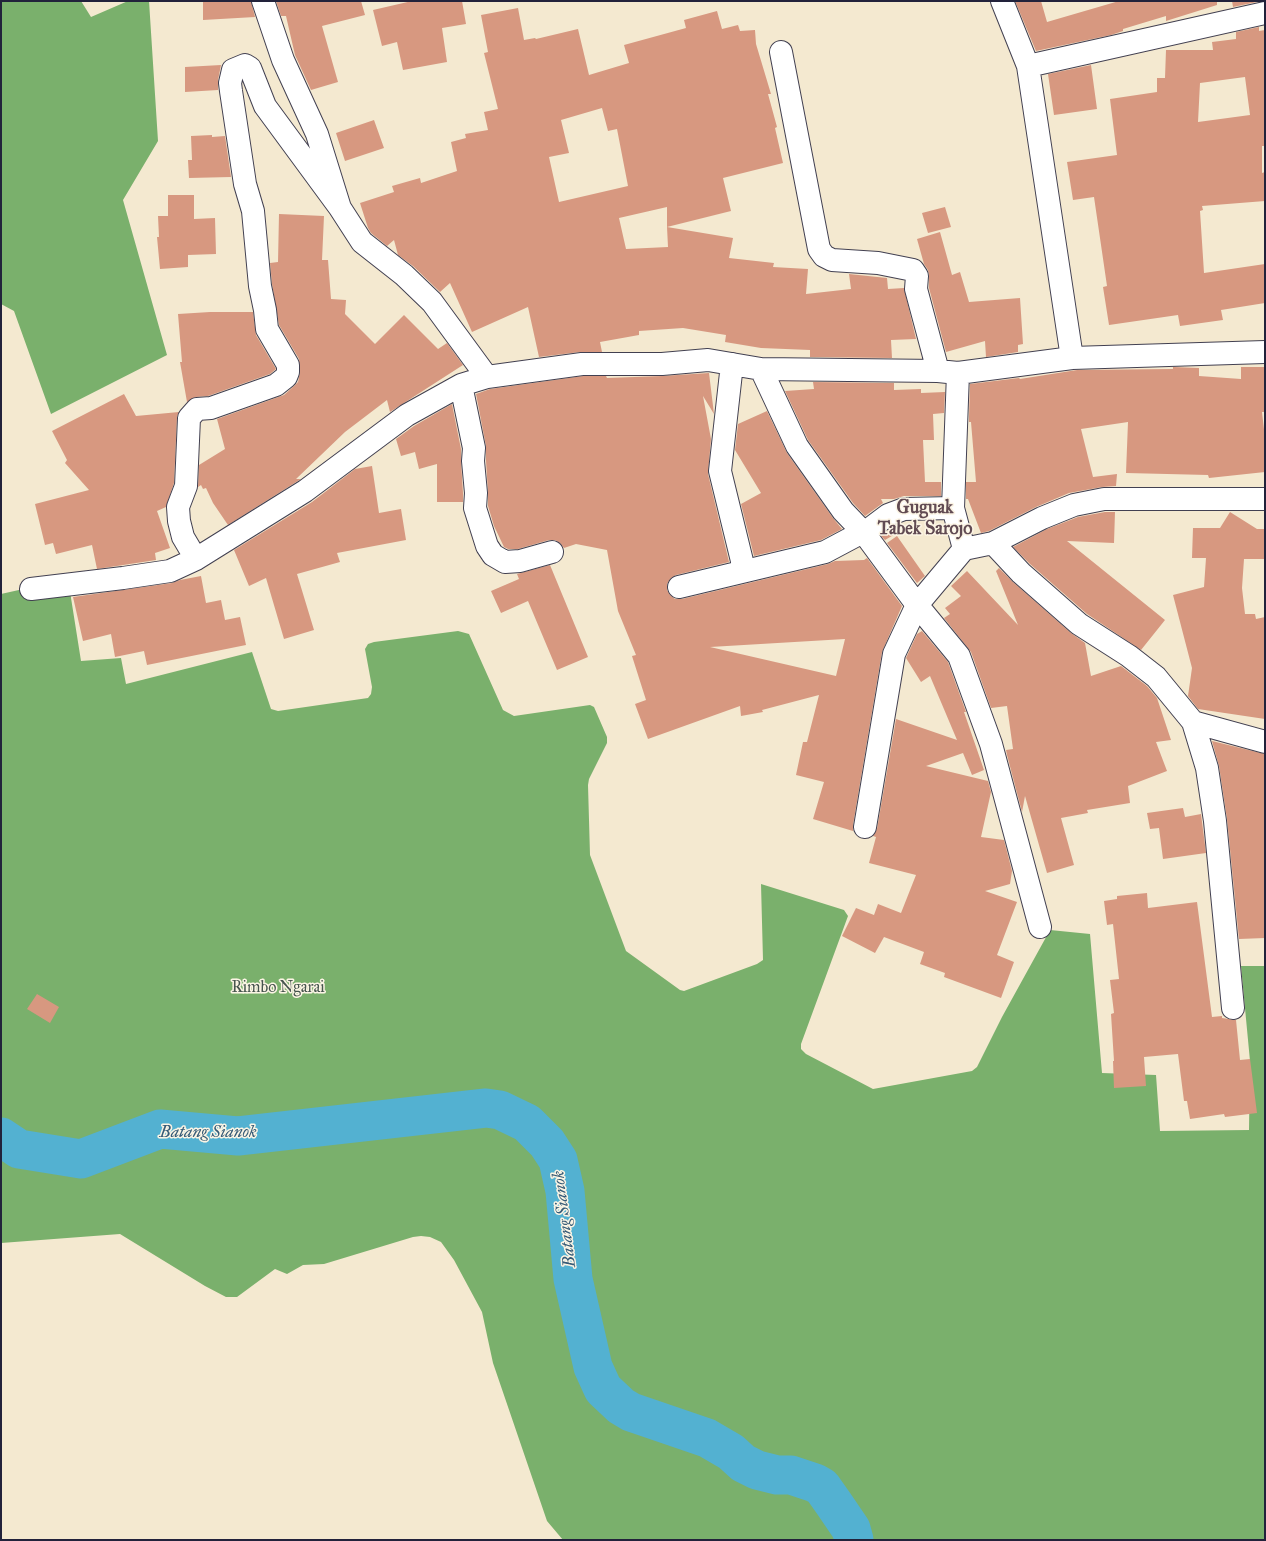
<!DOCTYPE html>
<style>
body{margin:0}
#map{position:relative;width:1266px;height:1541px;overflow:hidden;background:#f4e9d0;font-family:"IM FELL Great Primer",serif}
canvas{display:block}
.frame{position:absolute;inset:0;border:2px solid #22223b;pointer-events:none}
</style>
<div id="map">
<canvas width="1266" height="1541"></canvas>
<div class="frame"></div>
</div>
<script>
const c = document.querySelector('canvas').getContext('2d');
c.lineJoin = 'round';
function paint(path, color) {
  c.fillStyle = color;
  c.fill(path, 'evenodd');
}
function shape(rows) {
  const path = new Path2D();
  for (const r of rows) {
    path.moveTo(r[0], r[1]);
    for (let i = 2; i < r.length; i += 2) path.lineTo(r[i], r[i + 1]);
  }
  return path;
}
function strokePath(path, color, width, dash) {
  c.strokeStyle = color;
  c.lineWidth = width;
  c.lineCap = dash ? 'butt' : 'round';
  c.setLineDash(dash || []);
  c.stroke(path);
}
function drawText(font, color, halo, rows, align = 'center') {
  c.font = font + ' "IM FELL Great Primer",serif';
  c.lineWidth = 3;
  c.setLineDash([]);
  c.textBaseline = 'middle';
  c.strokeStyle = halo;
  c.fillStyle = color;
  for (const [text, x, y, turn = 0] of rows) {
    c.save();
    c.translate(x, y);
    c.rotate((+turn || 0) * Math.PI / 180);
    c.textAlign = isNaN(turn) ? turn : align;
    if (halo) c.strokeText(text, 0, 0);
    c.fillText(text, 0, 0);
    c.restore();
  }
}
paint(shape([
 [1,1,81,1,91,17,128,1,149,1,158,141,123,200,167,355,51,414,14,311,1,304],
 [68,579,81,661,121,658,126,684,252,652,271,709,278,711,368,698,371,694,372,687,365,649,368,644,374,642,458,631,469,634,503,710,514,716,590,705,594,707,607,737,607,743,589,779,588,785,590,855,626,951,680,990,684,991,757,964,763,960,761,884,844,910,848,916,801,1044,801,1049,806,1054,873,1089,972,1071,977,1067,1002,1017,1050,930,1090,934,1102,1073,1156,1075,1160,1131,1249,1130,1250,1061,1241,966,1265,966,1265,1540,563,1540,547,1521,493,1363,482,1312,454,1260,441,1242,430,1237,421,1236,413,1237,324,1264,303,1265,287,1274,275,1269,237,1297,226,1297,205,1286,120,1234,1,1243,1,594]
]), '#7ab06c');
strokePath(shape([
 [1,1137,19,1149,81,1159,160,1129,238,1136,486,1108,500,1110,527,1123,547,1143,558,1160,565,1191,573,1279,593,1367,603,1389,621,1406,631,1412,707,1438,731,1452,743,1463,757,1470,777,1475,791,1475,815,1483,822,1487,834,1504,851,1529,854,1540]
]), '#53b1d1', 39);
paint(shape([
 [203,1,251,1,255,17,203,20],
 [276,1,361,1,365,15,322,26,338,82,311,90,295,55,286,16,281,16],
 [412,1,462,1,466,24,442,28,447,62,403,70,397,42,382,46,373,10],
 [1015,1,1041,1,1047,22,1119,1,1217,1,1217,5,1166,21,1166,16,1123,29,1123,31,1111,35,1036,51],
 [1232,1,1257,1,1257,2,1233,7],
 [518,8,524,40,535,38,536,39,578,29,589,75,629,63,624,45,686,28,684,20,717,11,722,29,738,25,740,31,755,30,756,44,771,94,768,94,777,127,775,128,783,163,723,178,731,211,667,227,667,207,619,218,626,249,668,247,667,227,733,238,729,258,774,263,773,267,808,269,806,294,851,289,849,274,887,278,888,289,904,288,916,339,891,340,892,358,810,357,810,350,761,348,725,342,726,335,683,328,639,331,639,335,600,342,602,352,580,352,539,357,528,307,472,332,450,283,440,292,413,266,398,255,394,240,387,246,371,233,368,228,360,203,394,192,392,186,420,178,421,183,457,171,451,142,466,138,465,134,488,130,484,112,498,109,484,53,488,52,481,15],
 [602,108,608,131,617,129,628,186,559,202,549,157,569,153,561,120],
 [1259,27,1259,31,1265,30,1265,146,1262,146,1262,173,1265,172,1265,201,1202,206,1203,210,1200,211,1204,273,1265,264,1265,303,1221,310,1223,320,1180,326,1178,315,1109,325,1103,287,1107,286,1094,197,1073,200,1067,162,1117,155,1110,99,1157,92,1157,78,1165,78,1166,50,1213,50,1212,42,1236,39,1236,32],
 [1245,77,1250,115,1198,122,1200,83],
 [221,65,218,80,218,90,185,92,185,67],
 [1091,65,1097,109,1054,115,1048,74],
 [374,120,384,148,345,161,336,133],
 [212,135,212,137,225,136,231,177,189,178,188,160,192,160,191,136],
 [168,195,194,195,194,219,215,218,216,254,188,255,188,267,160,269,157,237,159,237,158,216,168,216],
 [945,207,951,227,928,233,922,213],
 [279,214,324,216,322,260,328,260,331,299,346,300,345,314,375,344,404,315,438,349,447,343,463,365,390,412,387,400,345,432,296,479,301,479,228,525,213,503,206,488,203,489,201,485,198,487,199,465,225,449,217,419,284,395,294,386,298,382,300,372,299,359,279,325,272,284,270,263,278,262],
 [940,232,952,275,960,272,969,302,1020,298,1023,344,1018,345,1018,352,986,357,985,341,946,352,929,288,929,276,928,270,924,264,917,239],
 [210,312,253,312,256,335,276,369,270,374,208,396,196,397,187,402,180,362,182,362,178,314],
 [1173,367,1199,368,1199,376,1241,379,1241,367,1265,367,1265,412,1262,412,1265,438,1265,472,1209,478,1208,475,1126,473,1128,422,1081,429,1093,477,1117,474,1116,486,1102,487,1069,493,1036,507,989,531,981,533,968,499,966,499,966,482,976,482,971,422,969,422,969,417,970,384,1019,378,1020,379,1077,370,1173,369],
 [709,373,714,414,703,396,711,439,708,474,729,562,676,575,671,578,667,584,667,590,670,595,675,599,682,599,828,564,835,561,864,560,867,558,902,606,882,652,853,825,853,831,813,819,824,782,796,775,803,742,807,742,819,695,762,710,763,712,741,716,740,706,648,739,635,704,646,700,632,656,636,655,618,611,607,550,576,544,564,548,560,543,555,540,549,540,518,549,508,549,504,547,494,526,488,506,488,492,486,461,486,446,476,394,490,389,583,376,606,376,607,378,662,376],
 [845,639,836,676,710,647],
 [813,382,894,383,894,390,921,389,921,393,945,392,944,413,933,414,934,440,923,440,925,482,941,482,941,496,904,496,894,499,881,499,883,503,865,516,853,503,808,440,785,391,814,389],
 [124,394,136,416,179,412,177,417,174,483,166,507,157,511,170,548,155,553,156,560,97,569,92,545,56,554,53,543,45,545,35,504,89,490,65,463,67,460,52,431],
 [452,404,461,449,461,462,463,493,463,502,437,502,437,464,419,469,415,452,401,456,396,439,414,426],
 [767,411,787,453,833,518,842,529,821,540,754,556,741,504,761,493,735,450,738,424],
 [372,466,379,513,401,509,406,540,337,553,340,562,297,574,314,630,284,639,266,578,249,586,234,550,312,502,355,469],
 [1105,512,1115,512,1114,543,1067,541,1165,620,1141,650,1087,614,1030,564,1013,547,1047,529,1078,517],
 [1230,512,1257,529,1265,529,1265,559,1244,559,1242,588,1245,614,1255,614,1256,619,1265,617,1265,719,1198,709,1188,696,1192,668,1173,595,1204,587,1206,558,1192,558,1193,528,1220,528],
 [898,525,902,530,885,540,881,536],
 [897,536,925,576,917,583,887,543],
 [550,565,588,657,557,670,528,601,501,613,491,591,519,579,517,574],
 [999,568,1013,582,1071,633,1085,643,1091,676,1121,666,1147,686,1157,698,1171,740,1156,742,1167,771,1128,786,1130,803,1087,810,1088,813,1061,818,1074,865,1047,873,1025,796,1022,812,1007,755,1006,750,1013,749,1007,706,991,708,971,652,944,618,950,614,945,608,961,596,951,586,967,571,1018,625,996,571],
 [201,576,206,603,221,600,225,620,240,617,246,645,147,665,144,651,115,657,111,634,83,641,73,597,172,583,180,580],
 [922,631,948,662,966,712,964,712,984,770,972,775,963,753,926,766,988,781,991,792,981,837,1004,840,1012,871,1010,884,985,891,1017,902,997,955,1014,962,1001,998,944,977,945,973,920,964,924,952,884,937,875,953,842,936,856,908,874,915,878,904,901,913,916,875,869,863,876,837,873,836,877,829,896,719,957,740,930,676,921,682,906,658,917,634],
 [1212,741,1265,754,1265,938,1239,939,1227,819,1219,766],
 [1183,808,1185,817,1201,814,1206,853,1163,859,1159,828,1150,829,1147,813],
 [1147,893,1148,908,1197,902,1212,1017,1222,1016,1222,1018,1236,1020,1240,1060,1250,1059,1257,1113,1225,1117,1224,1114,1190,1119,1187,1101,1184,1101,1178,1054,1144,1057,1146,1086,1114,1088,1113,1061,1114,1061,1111,1014,1114,1013,1110,980,1119,979,1113,924,1107,925,1104,901,1117,899,1117,896],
 [37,994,59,1007,50,1023,27,1009]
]), '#d79880');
const minor = shape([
 [263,1,283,60,317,134,340,208,362,242,404,275,432,302,487,377],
 [1002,1,1028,66,1072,358],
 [781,52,819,249,824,256,832,260,878,263,913,270,917,276,916,289,938,371],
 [1028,66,1265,13],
 [732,364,720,471,742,561,742,571],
 [761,369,797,446,843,511,864,533,917,605,959,656,991,744,1040,927],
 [958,373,953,508,964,549,993,543,1021,573,1079,624,1129,656,1156,677,1193,722,1207,768,1215,821,1233,1008],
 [461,385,474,448,473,461,476,493,475,508,487,546,493,555,505,562,520,561,552,552],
 [993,543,1042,518,1074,505,1104,499,1265,499],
 [196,559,183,537,179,521,178,507,186,486,189,418,197,409,211,408,276,385,286,377,288,372,288,365,267,329,265,310,260,286,253,211,245,184,231,91,230,83,233,70,245,65,250,68,265,106,340,208],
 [679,587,825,552,857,535,864,533,888,515,904,509,953,508],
 [31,589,123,578,170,571,196,559,305,491,407,415,461,385,487,377,582,364,662,364,708,360,761,369,938,371,958,373,1072,358,1265,352],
 [1193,722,1265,742],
 [865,827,894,654,917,605,964,549]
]);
strokePath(minor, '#424051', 24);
strokePath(minor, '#fff', 22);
drawText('16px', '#46554e', '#fcf5e5', [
 ["Rimbo Ngarai",278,988]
]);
drawText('italic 17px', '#365b77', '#fcf5e5', [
 ["Batang Sianok",208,1133],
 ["Batang Sianok",565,1219,-97]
]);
drawText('bold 18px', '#614b53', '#fcf5e5', [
 ["Guguak",925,509],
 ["Tabek Sarojo",925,530]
]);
</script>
